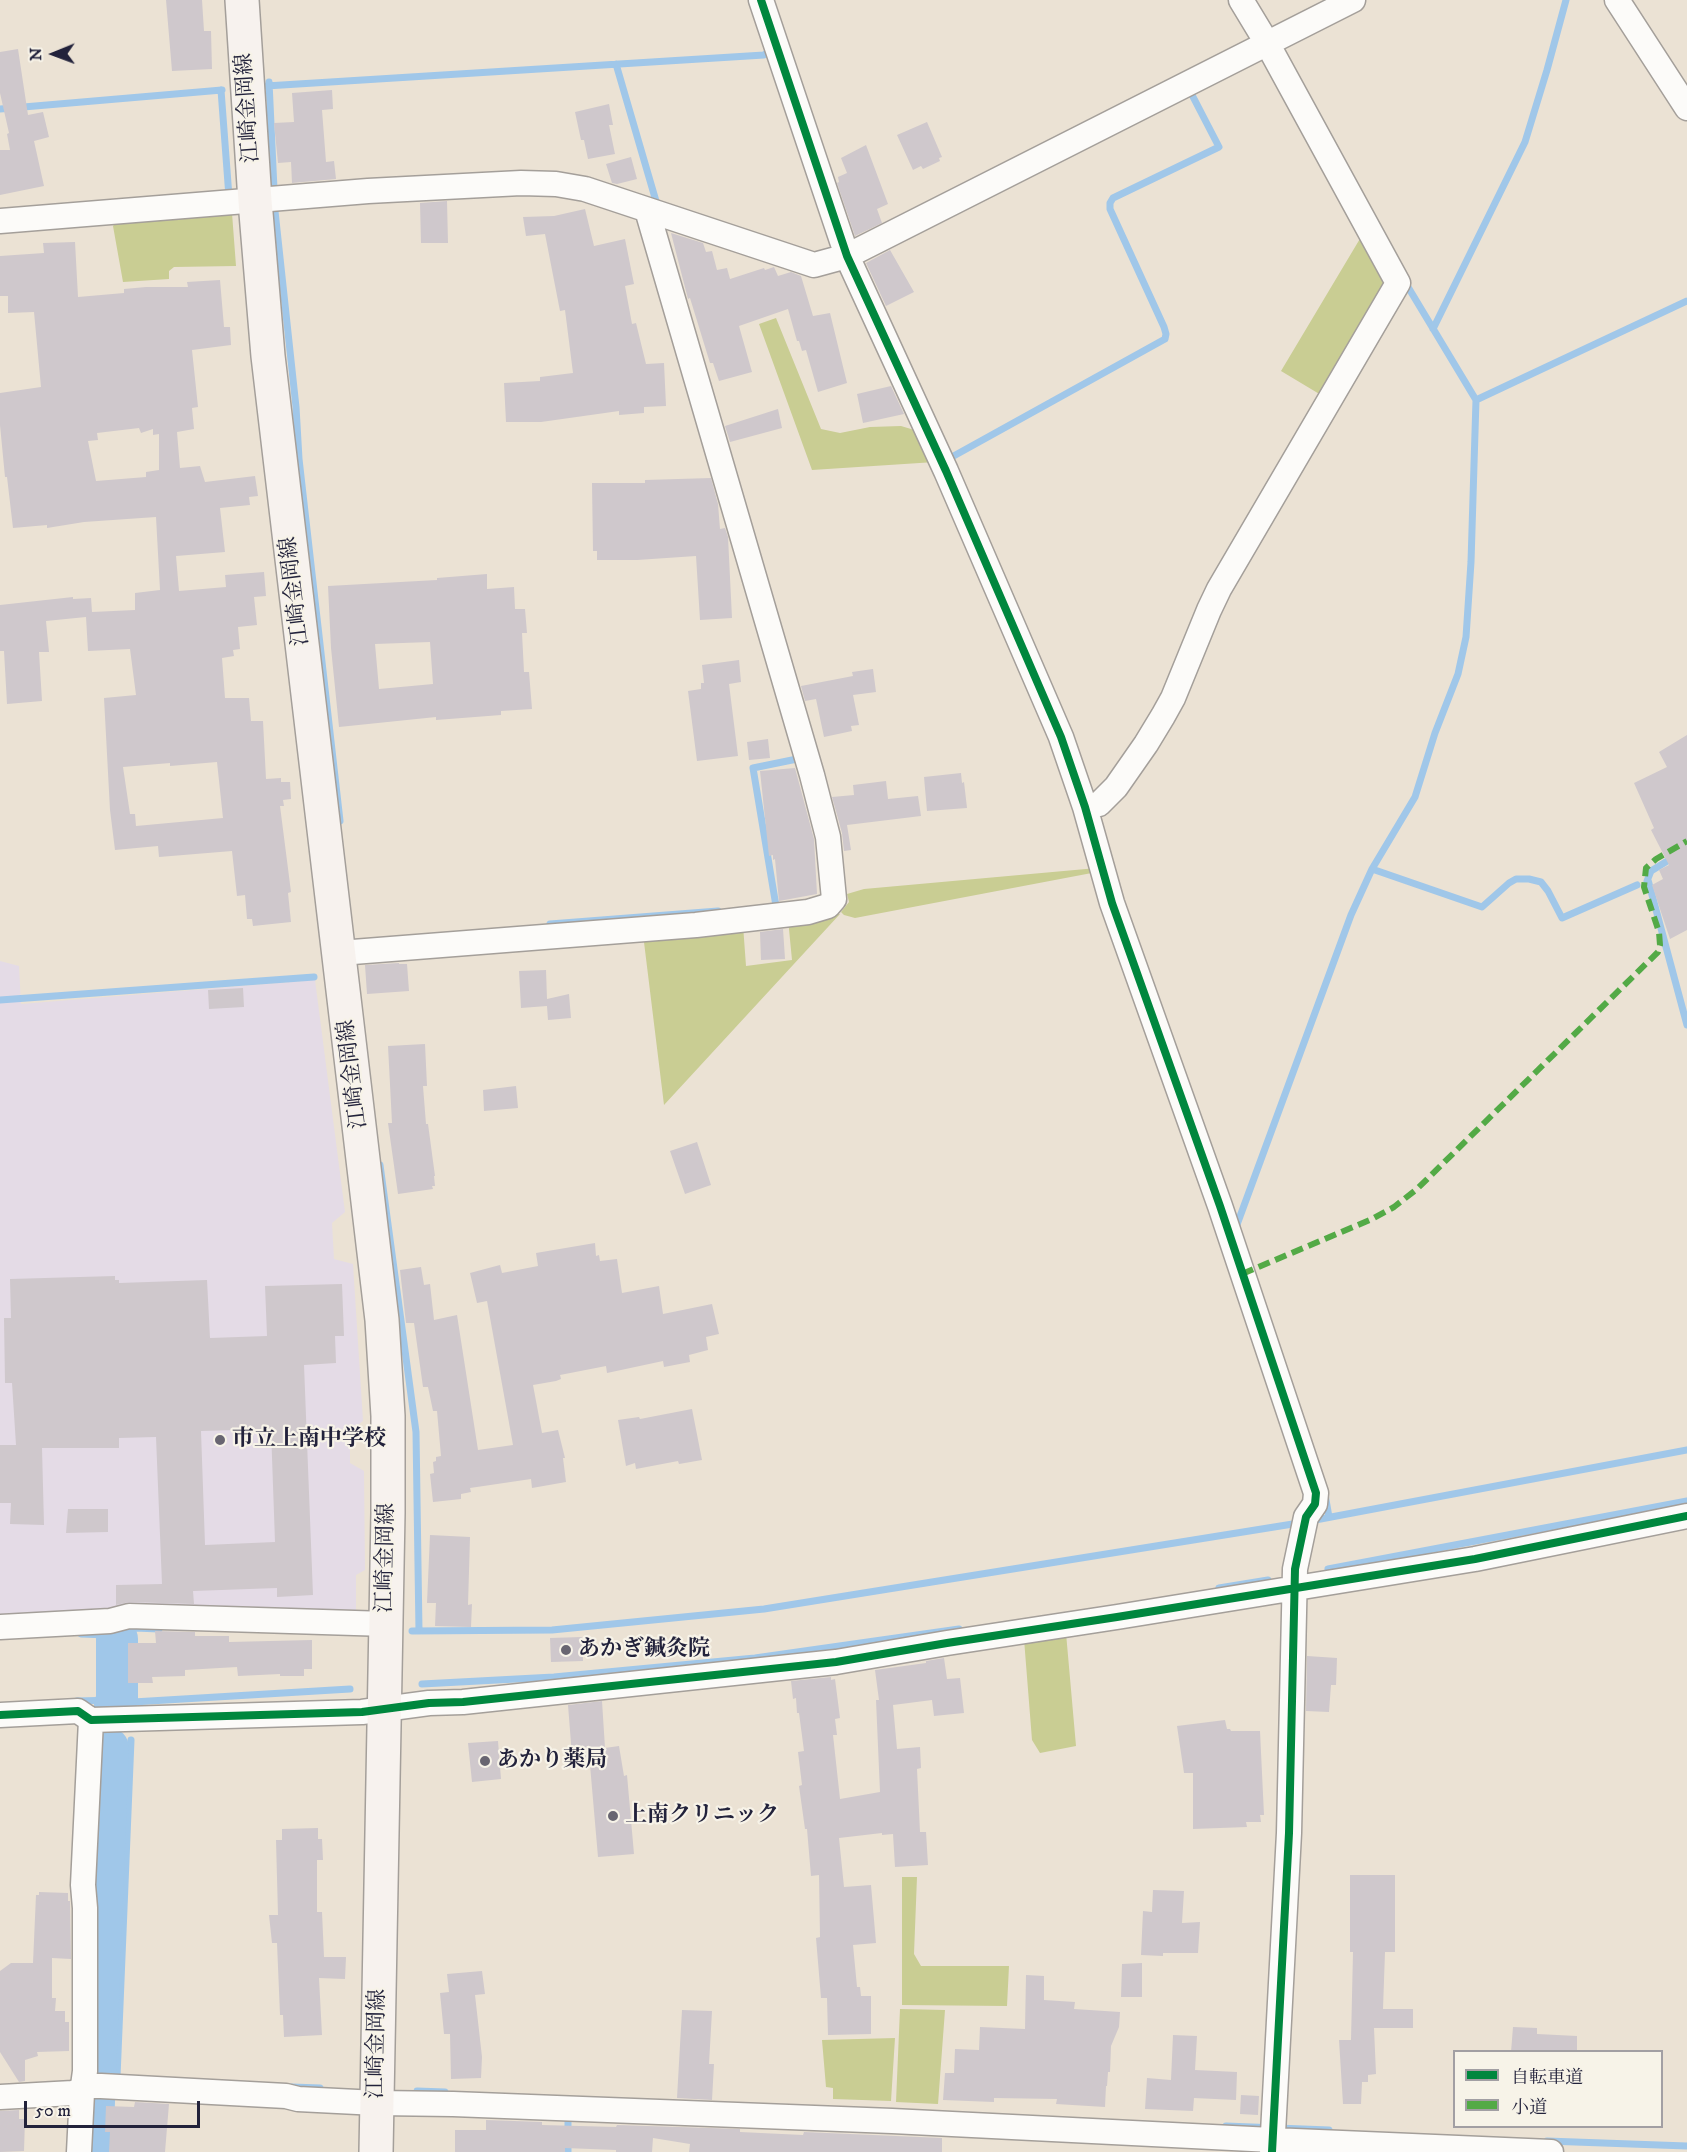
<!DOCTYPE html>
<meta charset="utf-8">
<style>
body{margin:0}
#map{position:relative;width:1687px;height:2152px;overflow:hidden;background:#ebe2d4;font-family:"IM FELL DW Pica","Noto Serif JP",serif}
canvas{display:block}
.legend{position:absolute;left:1453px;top:2050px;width:210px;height:78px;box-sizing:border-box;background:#f7f3e8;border:2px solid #a29fa3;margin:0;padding:8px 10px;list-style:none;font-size:18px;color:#22223b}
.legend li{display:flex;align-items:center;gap:12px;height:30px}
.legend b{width:30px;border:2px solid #a29fa3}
.north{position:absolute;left:24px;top:24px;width:60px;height:60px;-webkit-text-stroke:4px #f7f3e8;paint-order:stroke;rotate:269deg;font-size:16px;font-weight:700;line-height:24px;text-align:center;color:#22223b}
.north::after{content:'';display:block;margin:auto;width:21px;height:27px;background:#22223b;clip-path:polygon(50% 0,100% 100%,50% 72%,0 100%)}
.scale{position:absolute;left:24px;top:2101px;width:176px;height:27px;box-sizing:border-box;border:3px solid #22223b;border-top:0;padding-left:8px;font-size:18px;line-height:21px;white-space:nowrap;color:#22223b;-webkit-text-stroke:4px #f7f3e8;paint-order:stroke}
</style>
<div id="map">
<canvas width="1687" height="2152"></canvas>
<ul class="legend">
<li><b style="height:8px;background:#00873e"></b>自転車道</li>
<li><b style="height:8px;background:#53aa46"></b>小道</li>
</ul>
<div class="north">N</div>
<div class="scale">50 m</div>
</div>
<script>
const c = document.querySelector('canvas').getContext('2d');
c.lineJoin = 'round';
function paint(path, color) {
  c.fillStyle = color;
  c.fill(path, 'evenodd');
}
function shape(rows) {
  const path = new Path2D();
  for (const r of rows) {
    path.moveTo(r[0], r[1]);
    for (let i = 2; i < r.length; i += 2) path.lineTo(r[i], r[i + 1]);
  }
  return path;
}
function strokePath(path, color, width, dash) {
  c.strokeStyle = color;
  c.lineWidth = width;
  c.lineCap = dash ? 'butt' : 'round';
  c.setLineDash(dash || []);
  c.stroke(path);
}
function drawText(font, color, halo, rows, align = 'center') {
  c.font = font + ' "IM FELL DW Pica","Noto Serif JP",serif';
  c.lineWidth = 4.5;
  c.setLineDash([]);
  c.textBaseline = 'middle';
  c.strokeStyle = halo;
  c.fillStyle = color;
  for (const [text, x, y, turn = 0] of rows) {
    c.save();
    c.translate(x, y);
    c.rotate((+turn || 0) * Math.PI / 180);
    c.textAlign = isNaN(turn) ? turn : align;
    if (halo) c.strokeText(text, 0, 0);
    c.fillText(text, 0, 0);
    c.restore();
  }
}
paint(shape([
 [0,961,19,966,21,1004,315,980,345,1212,332,1223,334,1259,353,1264,363,1421,350,1431,350,1463,364,1471,365,1570,356,1575,356,1618,0,1621]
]), '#e4dbe6');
paint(shape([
 [232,213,236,266,174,267,169,271,169,279,123,282,113,226,117,220],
 [1364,232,1390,279,1321,395,1281,371],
 [776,318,821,429,840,433,870,427,901,426,921,432,935,462,812,470,759,324],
 [1097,868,1097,872,855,918,844,915,841,912,849,902,847,894,864,889],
 [840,914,664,1105,643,934,743,925,746,966,792,960,788,919],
 [1066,1633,1076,1746,1040,1753,1032,1740,1024,1639],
 [902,1877,917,1877,914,1954,921,1966,1009,1966,1007,2006,902,2005],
 [900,2009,945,2010,938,2104,896,2102],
 [895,2038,891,2101,833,2099,833,2088,826,2087,822,2040]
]), '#c9cd93');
strokePath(shape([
 [616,64,658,208],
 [269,82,275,211,296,407,299,459,340,821],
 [266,86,764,55,769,51,769,48],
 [221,90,229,197],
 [0,109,222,90],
 [1433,329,1525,142,1547,70,1566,0],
 [1476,400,1687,301],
 [950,458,1165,339,1166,334,1164,327,1110,209,1110,203,1113,198,1219,147,1190,91],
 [1372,869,1415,797,1435,733,1458,674,1466,637,1471,562,1476,400,1405,282],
 [1648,880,1687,1025],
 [1647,881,1651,871,1687,849],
 [776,906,753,768,797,759],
 [550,924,718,911],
 [0,1000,314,977],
 [380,1165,416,1432,419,1631],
 [1235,1230,1351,915,1372,869,1482,907,1509,883,1516,879,1529,879,1541,882,1548,891,1562,918,1637,885],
 [1325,1494,1329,1517],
 [1310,1521,1687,1450],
 [1328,1569,1687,1501],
 [1219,1588,1268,1580],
 [412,1631,552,1630,764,1609,1299,1523],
 [81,1634,107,1635,117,1639,135,1628,159,1629],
 [422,1684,554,1677,755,1658,959,1629],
 [77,1701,117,1700,133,1702,350,1689],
 [95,2068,117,2069],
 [122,2078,117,2077,131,1740],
 [292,2087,320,2088],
 [417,2091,445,2092],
 [1226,2126,1329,2130],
 [1547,2141,1687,2146],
 [568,2152,568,2116]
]), '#a0c7e9', 7);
strokePath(shape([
 [115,1705,117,1700,117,1639],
 [92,2152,108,1748]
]), '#a0c7e9', 42);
paint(shape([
 [166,0,202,0,204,31,211,31,212,69,172,71],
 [18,49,28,115,43,112,49,137,34,141,44,186,0,195,0,150,10,150,7,134,9,133,0,93,0,52],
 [332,90,333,109,322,110,326,162,334,161,336,179,292,183,291,162,278,163,274,123,294,122,292,93],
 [609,104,613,125,609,125,615,154,588,159,584,140,581,140,575,112],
 [927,122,942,157,939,158,940,161,923,169,921,166,913,170,897,135],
 [866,145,888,204,877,209,882,223,855,236,837,183,839,182,838,177,847,173,841,158],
 [631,157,637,179,617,184,612,183,606,164],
 [447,201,448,243,421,243,420,203],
 [585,209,594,246,625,239,634,284,625,286,632,324,636,323,646,364,664,363,666,406,644,407,644,413,619,415,619,411,541,422,506,422,504,383,540,381,540,377,573,373,565,310,560,311,545,234,526,236,523,217,554,216],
 [671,233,703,243,706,252,712,251,717,270,727,268,730,279,764,268,765,270,774,267,778,276,791,272,801,276,813,316,830,313,847,383,818,392,806,350,802,351,799,341,797,341,788,309,739,326,752,372,719,381,713,363,710,363,690,298,688,299],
 [75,242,78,297,124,293,124,289,146,287,188,287,187,282,220,280,224,327,230,327,231,345,192,350,198,407,192,408,194,429,177,432,180,468,200,466,205,482,255,476,258,496,249,497,250,505,220,508,225,552,176,556,179,591,226,587,225,575,264,572,266,596,254,597,257,625,238,627,240,649,233,650,234,656,222,658,225,698,249,698,251,721,263,721,266,779,281,778,281,782,290,782,291,799,283,800,284,806,280,806,291,892,288,893,291,922,253,926,252,919,247,919,245,895,237,896,232,851,159,857,158,846,115,850,110,810,104,698,136,695,130,649,88,651,86,617,46,621,49,652,39,652,42,701,7,704,4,651,0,651,0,605,73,597,73,599,91,598,92,612,135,610,135,593,160,590,156,517,84,522,47,528,47,525,13,528,7,477,5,477,0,425,0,393,41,387,34,312,8,313,8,296,0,296,0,256,44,253,43,243],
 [139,428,141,433,153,429,153,435,159,434,159,470,146,472,146,477,96,481,88,441,98,440,97,433],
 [217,762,223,818,136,826,135,814,130,814,123,767,170,763,170,766],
 [890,250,914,292,886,306,866,263],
 [891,386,904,414,863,423,857,394],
 [778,409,782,428,730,442,725,426],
 [711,478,718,504,720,529,725,528,728,537,732,618,700,620,696,556,637,560,597,560,597,551,593,551,592,483,645,483,645,480],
 [487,574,487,589,514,587,515,609,525,609,527,633,522,633,524,672,529,672,532,709,501,711,501,715,436,720,436,717,339,727,331,648,328,586,437,580,437,578],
 [430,642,433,684,379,689,375,644],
 [739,660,741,682,729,684,738,756,697,761,688,691,701,689,701,683,704,683,702,665],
 [873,669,876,692,853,695,859,725,851,726,852,731,824,737,816,699,805,701,801,686,853,676,852,672],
 [1687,735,1687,930,1670,939,1652,885,1663,879,1659,870,1669,865,1651,830,1654,828,1634,783,1667,767,1659,752],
 [768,739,770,758,749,760,747,742],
 [795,768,814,839,817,894,779,901,775,859,773,860,773,855,769,856,760,771],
 [961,773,962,783,964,782,967,808,927,811,924,777],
 [886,781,888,799,918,796,921,816,847,825,851,850,844,851,842,833,832,797,854,795,853,785],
 [783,929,785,959,761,960,760,932],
 [399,963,399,964,407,964,409,991,367,994,365,965],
 [546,970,547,999,569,994,571,1018,548,1020,547,1006,521,1008,519,971],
 [243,988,244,1007,209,1009,208,990],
 [425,1044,427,1086,423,1086,426,1124,428,1124,435,1176,434,1176,435,1186,432,1186,433,1189,398,1194,388,1123,392,1123,388,1046],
 [516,1086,518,1108,484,1111,483,1090],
 [697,1142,711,1185,685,1194,670,1151],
 [595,1243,596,1256,599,1255,600,1261,617,1259,622,1293,659,1286,663,1314,712,1304,719,1334,706,1337,708,1350,689,1355,690,1362,664,1367,663,1361,607,1373,606,1366,560,1375,561,1379,556,1381,533,1385,542,1433,558,1430,565,1458,563,1458,566,1482,532,1488,531,1479,470,1488,471,1492,461,1494,461,1499,433,1502,430,1474,434,1473,433,1462,436,1461,436,1457,441,1456,437,1411,433,1411,428,1387,423,1387,414,1323,406,1323,400,1270,421,1267,424,1285,430,1284,434,1320,457,1315,478,1450,513,1445,487,1301,477,1303,470,1273,500,1265,502,1273,538,1266,536,1253],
 [115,1276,115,1280,119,1280,119,1283,207,1280,210,1338,267,1336,265,1286,342,1284,344,1336,335,1336,336,1363,304,1365,313,1595,277,1597,277,1588,193,1591,194,1604,129,1602,116,1605,116,1585,162,1584,156,1437,119,1438,119,1448,42,1448,44,1525,10,1524,11,1503,0,1503,0,1445,16,1445,12,1383,5,1383,4,1318,11,1318,10,1279],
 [271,1429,275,1542,205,1545,201,1431],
 [692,1409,702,1460,679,1464,678,1461,636,1469,635,1463,626,1466,618,1420,639,1417,640,1419],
 [68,1509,108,1509,108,1532,66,1533],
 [430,1535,470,1537,468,1605,472,1604,471,1627,435,1626,436,1603,427,1603],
 [155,1631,195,1632,195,1636,229,1636,229,1642,312,1640,312,1669,304,1669,304,1676,280,1676,280,1674,238,1676,237,1667,185,1670,185,1676,152,1677,153,1683,128,1683,128,1643,156,1643],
 [582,1637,583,1661,551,1662,550,1638],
 [1307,1656,1337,1658,1336,1685,1331,1685,1329,1712,1306,1711],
 [944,1658,947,1679,960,1678,964,1713,934,1716,932,1700,893,1705,897,1749,920,1747,921,1768,917,1769,920,1832,926,1832,928,1865,895,1867,893,1834,882,1835,882,1833,839,1838,844,1887,871,1885,876,1943,853,1945,857,1987,860,1987,861,1996,871,1996,871,2034,828,2035,827,1998,821,1998,816,1938,820,1937,819,1875,811,1876,807,1829,805,1829,799,1786,802,1785,798,1752,804,1751,799,1713,797,1713,796,1698,793,1699,791,1681,831,1677,831,1680,835,1679,840,1718,835,1719,837,1735,833,1735,840,1799,880,1792,876,1700,879,1700,875,1670,926,1663,926,1661],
 [602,1701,605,1748,619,1746,624,1776,627,1775,634,1854,598,1857,590,1765,576,1766,575,1756,572,1756,568,1705],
 [1225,1720,1227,1729,1230,1729,1231,1731,1260,1731,1264,1815,1260,1815,1261,1822,1246,1822,1247,1827,1193,1829,1193,1773,1184,1773,1177,1726],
 [498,1741,501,1779,472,1782,468,1743],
 [318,1828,318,1839,322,1839,323,1860,317,1860,317,1912,322,1912,324,1957,346,1957,345,1979,319,1978,322,2035,284,2037,283,2015,280,2015,277,1943,272,1943,269,1915,278,1915,276,1840,282,1840,282,1829],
 [1350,1875,1395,1875,1395,1952,1385,1952,1383,2009,1413,2009,1413,2028,1374,2028,1376,2074,1368,2075,1368,2082,1362,2082,1361,2104,1343,2104,1339,2040,1351,2040,1353,1952,1350,1952],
 [1153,1890,1184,1891,1182,1923,1200,1922,1198,1953,1163,1953,1163,1956,1141,1955,1143,1911,1152,1912],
 [39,1892,68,1893,68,1901,70,1901,71,1959,52,1958,52,1998,56,1998,55,2011,65,2011,65,2022,69,2022,69,2051,37,2052,38,2056,25,2060,25,2081,19,2082,0,2052,0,1971,11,1963,33,1963,36,1895,39,1895],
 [1142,1963,1142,1997,1121,1997,1122,1964],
 [482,1971,485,1994,475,1995,482,2057,481,2078,451,2079,450,2034,444,2034,440,1993,449,1992,447,1974],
 [1026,1975,1044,1976,1044,2000,1075,2002,1074,2009,1120,2012,1119,2027,1111,2046,1110,2072,1108,2072,1107,2086,1106,2086,1105,2107,1056,2104,1057,2099,994,2098,994,2102,943,2100,945,2073,954,2073,955,2049,979,2050,980,2027,1025,2029],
 [682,2010,712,2011,709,2064,714,2064,712,2100,677,2098],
 [1513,2027,1537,2028,1537,2034,1577,2036,1577,2052,1511,2052],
 [1173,2035,1197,2036,1195,2070,1237,2072,1236,2100,1194,2098,1193,2111,1145,2109,1147,2078,1171,2080],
 [1241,2095,1259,2096,1258,2115,1240,2114],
 [135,2102,169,2104,165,2152,109,2152,110,2132,105,2132,106,2106,134,2107],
 [19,2110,19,2119,25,2119,24,2151,0,2152,0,2111],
 [486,2120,542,2122,542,2125,616,2127,617,2125,740,2129,740,2132,803,2135,804,2132,942,2138,942,2152,689,2152,690,2144,653,2138,652,2152,616,2152,616,2150,565,2148,565,2152,455,2152,455,2130,486,2130]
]), '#cfc8cc');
const minor = shape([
 [761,0,847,256,946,471,1061,737,1085,807,1112,903,1220,1206,1316,1493,1315,1504,1306,1517,1295,1569,1289,1833,1272,2152],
 [1617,0,1687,108],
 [0,221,368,191,521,183,556,184,585,189,814,265,847,256,1353,0],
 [1085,807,1099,804,1116,787,1146,744,1163,716,1173,698,1209,610,1219,589,1398,283,1267,43,1241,0],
 [340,953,696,925,808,912,828,906,834,899,828,837,812,775,647,210],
 [0,1627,110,1621,129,1616,387,1624],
 [0,1715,78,1711,91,1720,362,1712,429,1703,463,1702,836,1662,947,1643,1117,1617,1475,1559,1687,1516],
 [0,2097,73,2093,88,2086,101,2086,286,2096,298,2099,377,2103,453,2104,892,2121,1272,2140,1551,2152],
 [79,2152,82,2093,85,2071,85,1908,83,1885,91,1720]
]);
const secondary = shape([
 [242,0,255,201,268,356,382,1320,388,1416,388,1513,376,2152]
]);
strokePath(minor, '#a49f9a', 27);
strokePath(secondary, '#a49f9a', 36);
strokePath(minor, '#fcfbf9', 24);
strokePath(secondary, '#f7f2ee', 33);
strokePath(shape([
 [1242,1274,1372,1219,1394,1207,1417,1189,1658,952,1660,945,1659,932,1644,887,1646,868,1656,859,1687,841]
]), '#53aa46', 6, [12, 6]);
strokePath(shape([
 [761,0,847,256,946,471,1061,737,1085,807,1112,903,1220,1206,1316,1493,1315,1504,1306,1517,1295,1569,1289,1833,1272,2152],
 [0,1715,78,1711,91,1720,362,1712,429,1703,463,1702,836,1662,947,1643,1117,1617,1475,1559,1687,1516]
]), '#00873e', 8);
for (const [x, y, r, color] of [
 [220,1440,6,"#686571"],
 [566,1650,6,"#686571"],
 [485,1761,6,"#686571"],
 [613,1816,6,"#686571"]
]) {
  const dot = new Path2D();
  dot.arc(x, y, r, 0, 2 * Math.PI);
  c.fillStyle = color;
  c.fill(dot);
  strokePath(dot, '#f7f3e8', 2);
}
drawText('22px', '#22223b', '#f7f3e8', [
 ["江崎金岡線",249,108,-94],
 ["江崎金岡線",296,591,-97],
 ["江崎金岡線",354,1074,-97],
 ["江崎金岡線",387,1558,-89],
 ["江崎金岡線",378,2044,-89]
]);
drawText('bold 22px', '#22223b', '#f7f3e8', [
 ["市立上南中学校",232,1440],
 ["あかぎ鍼灸院",578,1650],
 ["あかり薬局",497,1761],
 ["上南クリニック",625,1816]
], 'left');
</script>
